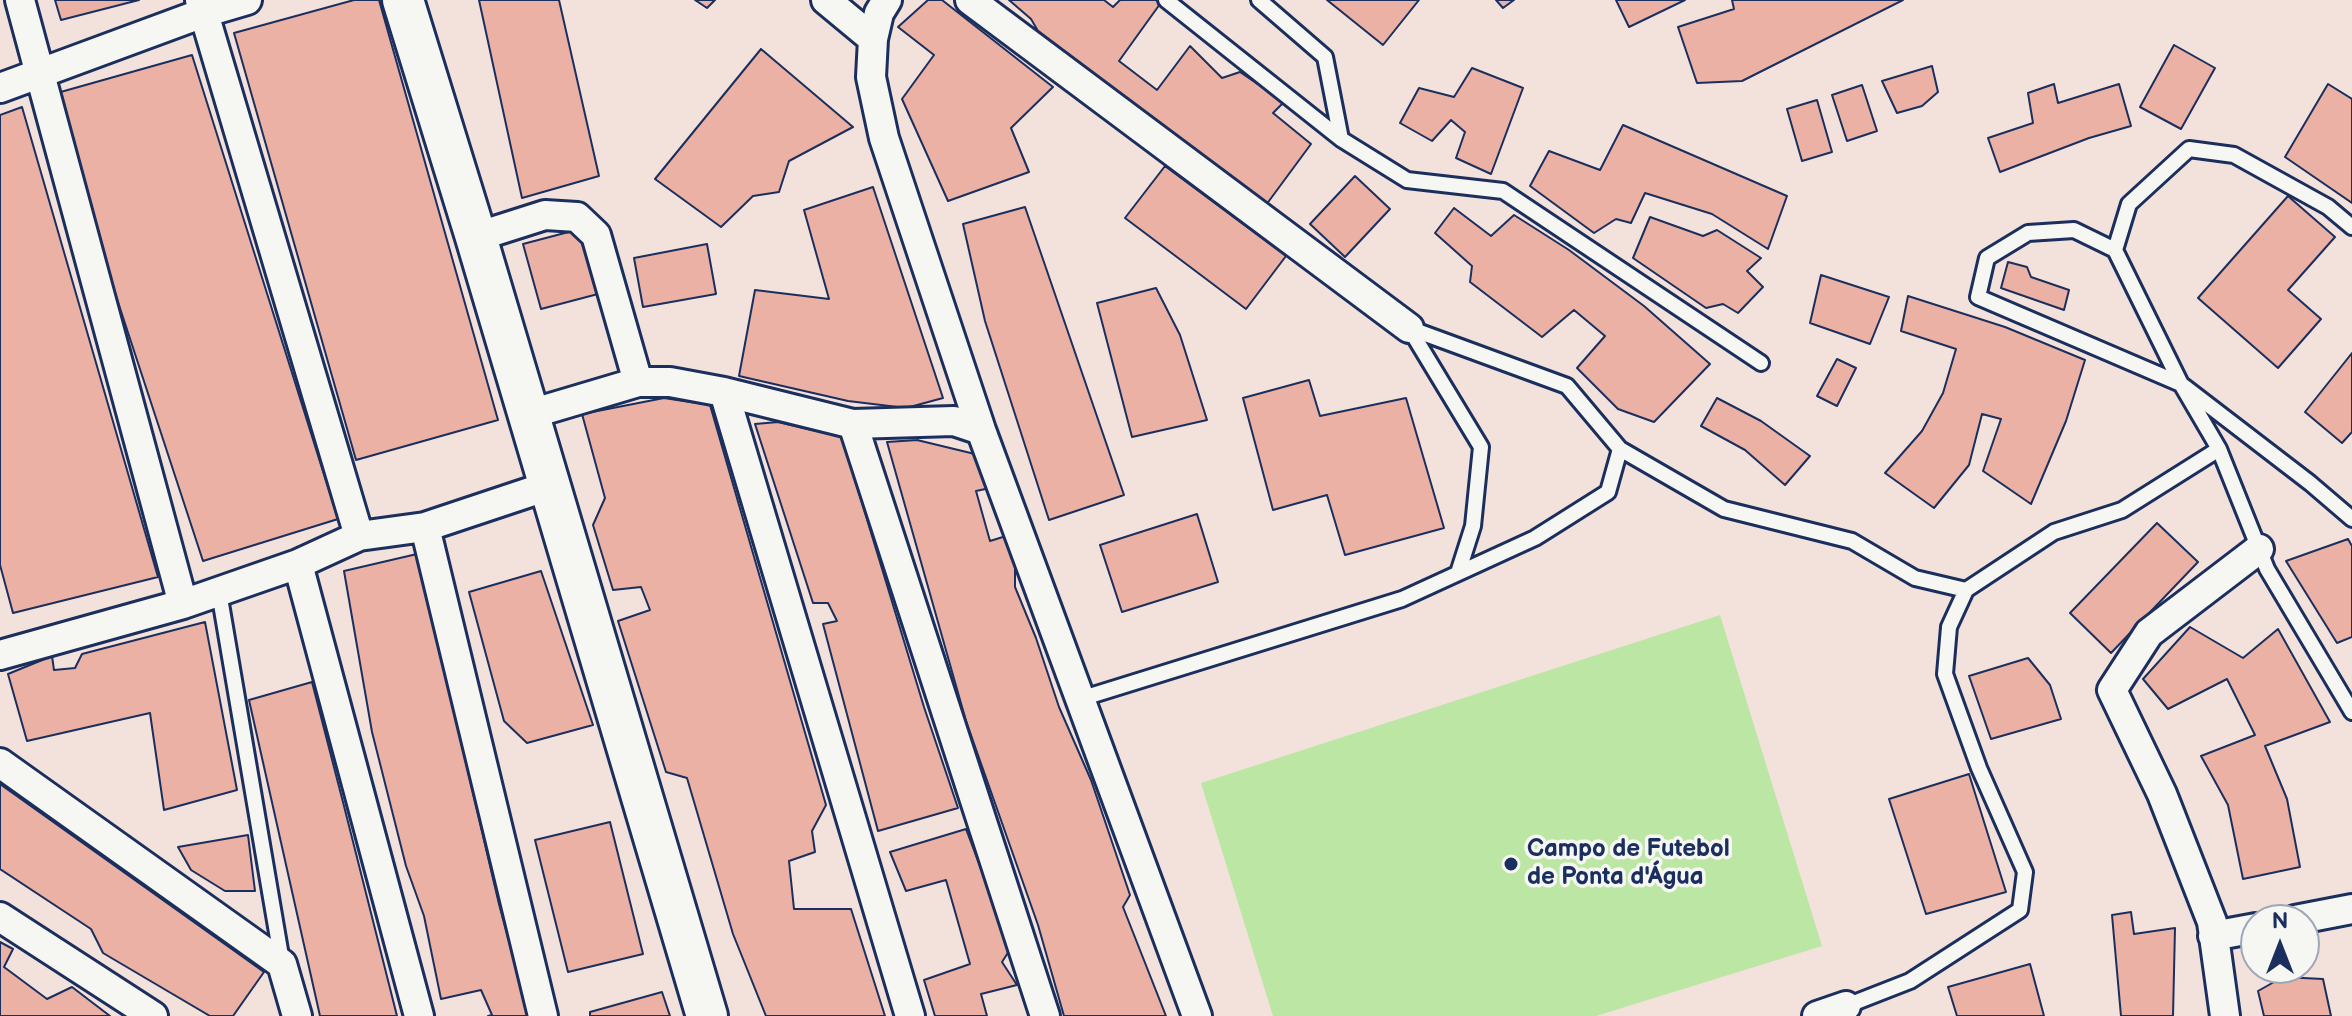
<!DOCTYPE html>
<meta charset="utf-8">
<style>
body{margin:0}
#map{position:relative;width:2352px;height:1016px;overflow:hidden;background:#f3e1db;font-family:"Balsamiq Sans",sans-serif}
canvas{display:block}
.north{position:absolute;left:2240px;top:904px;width:80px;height:80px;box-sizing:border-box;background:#f6f6f2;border:2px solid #9ea6b7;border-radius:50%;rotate:0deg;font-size:22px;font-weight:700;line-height:32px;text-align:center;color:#1b2f5e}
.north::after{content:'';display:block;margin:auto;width:28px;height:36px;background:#1b2f5e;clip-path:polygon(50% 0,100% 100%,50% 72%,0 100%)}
</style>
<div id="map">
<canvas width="2352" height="1016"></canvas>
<div class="north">N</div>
</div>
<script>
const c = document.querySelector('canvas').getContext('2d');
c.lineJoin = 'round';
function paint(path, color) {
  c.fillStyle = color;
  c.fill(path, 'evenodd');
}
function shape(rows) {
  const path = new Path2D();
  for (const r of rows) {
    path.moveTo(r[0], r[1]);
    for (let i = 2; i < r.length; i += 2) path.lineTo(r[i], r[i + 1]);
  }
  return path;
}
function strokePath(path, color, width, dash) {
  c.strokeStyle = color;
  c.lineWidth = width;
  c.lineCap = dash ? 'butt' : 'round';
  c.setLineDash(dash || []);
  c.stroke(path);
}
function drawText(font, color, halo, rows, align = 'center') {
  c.font = font + ' "Balsamiq Sans",sans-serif';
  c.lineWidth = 7;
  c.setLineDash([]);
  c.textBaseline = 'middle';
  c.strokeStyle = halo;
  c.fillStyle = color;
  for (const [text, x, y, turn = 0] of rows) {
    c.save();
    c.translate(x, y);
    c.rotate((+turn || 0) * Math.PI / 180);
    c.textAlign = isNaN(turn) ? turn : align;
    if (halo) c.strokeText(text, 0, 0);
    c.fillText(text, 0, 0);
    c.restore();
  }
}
paint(shape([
 [1720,615,1822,946,1596,1016,1273,1016,1201,783]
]), '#bce6a3');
const building = shape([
 [55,0,139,0,61,20,55,0],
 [354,0,379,0,498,420,356,460,234,33,354,0],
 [479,0,559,0,599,176,522,198,479,0],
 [695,0,715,0,707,8,695,0],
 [928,0,942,0,1053,87,1011,128,1029,172,948,201,902,99,934,55,898,27,928,0],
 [1009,0,1104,0,1113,7,1120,0,1156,0,1160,4,1119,61,1157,90,1190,46,1222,78,1240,72,1284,102,1273,113,1311,144,1266,205,1038,31,1031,19,1009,0],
 [1327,0,1419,0,1383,45,1327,0],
 [1496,0,1514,0,1503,8,1496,0],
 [1616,0,1685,0,1629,27,1616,0],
 [1732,0,1903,0,1742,81,1697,83,1678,27,1734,9,1732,0],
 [2174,45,2215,68,2181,129,2140,107,2174,45],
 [761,49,853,127,789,161,779,192,753,196,721,227,655,179,761,49],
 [192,55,338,519,203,561,50,95,192,55],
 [1932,66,1938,92,1922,106,1897,113,1882,81,1932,66],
 [1472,68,1523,88,1491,174,1456,158,1465,132,1451,120,1432,141,1400,123,1419,88,1454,97,1472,68],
 [2054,84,2058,103,2119,84,2131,126,2089,138,2000,172,1988,138,2033,123,2028,93,2054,84],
 [2328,84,2352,99,2352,203,2285,157,2328,84],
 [1862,85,1877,131,1847,141,1832,95,1862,85],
 [1817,100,1832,152,1802,161,1787,109,1817,100],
 [22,107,158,577,13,613,0,565,0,115,22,107],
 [1623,125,1787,196,1768,249,1712,214,1645,193,1631,223,1616,219,1594,233,1530,186,1549,151,1600,170,1623,125],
 [1165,166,1286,256,1246,309,1125,218,1165,166],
 [1355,176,1390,209,1345,257,1310,224,1355,176],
 [873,187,943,398,906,408,848,401,739,376,755,290,829,299,804,210,873,187],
 [2288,196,2335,237,2288,290,2321,319,2278,368,2198,298,2288,196],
 [1025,207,1124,495,1049,520,985,321,963,224,1025,207],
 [1454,208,1491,236,1514,215,1569,250,1644,306,1710,364,1654,422,1618,409,1577,368,1605,336,1574,310,1542,337,1470,282,1472,266,1435,233,1454,208],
 [1650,217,1703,236,1717,230,1761,258,1747,271,1763,287,1738,313,1723,304,1706,308,1633,258,1650,217],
 [580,229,598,294,541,309,523,244,580,229],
 [707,244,716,294,643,307,634,258,707,244],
 [2008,262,2027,267,2031,277,2069,290,2064,310,2001,288,2008,262],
 [1821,275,1889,297,1870,344,1810,323,1821,275],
 [1156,288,1180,335,1207,420,1132,437,1097,303,1156,288],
 [1908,296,2005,327,2085,360,2066,421,2031,504,1983,471,2001,419,1982,414,1969,465,1934,508,1885,473,1922,431,1943,393,1956,349,1901,331,1908,296],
 [2352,353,2352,432,2342,443,2305,412,2352,353],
 [1837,359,1856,368,1837,406,1817,396,1837,359],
 [1309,380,1320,416,1406,398,1444,528,1345,555,1327,495,1273,510,1243,398,1309,380],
 [664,398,710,405,826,805,812,831,815,852,789,861,794,909,851,909,885,1016,766,1016,733,934,687,778,666,772,618,621,650,610,641,587,613,590,593,525,605,498,582,414,664,398],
 [1717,398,1761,421,1810,456,1785,485,1745,450,1701,426,1717,398],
 [778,422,842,437,924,707,958,808,878,831,823,624,837,621,828,603,813,603,755,424,778,422],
 [917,440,979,455,990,488,976,491,990,541,1006,536,1015,566,1015,587,1036,638,1059,707,1091,780,1130,895,1123,907,1166,1016,1064,1016,1038,925,966,721,887,442,917,440],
 [1197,514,1218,582,1122,612,1100,545,1197,514],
 [2157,523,2198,562,2111,653,2070,613,2157,523],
 [2348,539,2352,546,2352,637,2337,643,2286,561,2348,539],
 [417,554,499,904,529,1016,488,1016,492,1015,481,990,441,999,424,916,406,866,372,732,344,571,417,554],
 [541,571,593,725,527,743,504,721,469,592,541,571],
 [205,622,237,790,164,810,150,713,27,741,8,674,52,656,54,670,75,668,82,654,205,622],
 [2190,627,2243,658,2278,629,2330,722,2265,746,2287,799,2300,867,2243,879,2228,805,2201,756,2255,735,2227,679,2168,709,2143,679,2190,627],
 [2028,658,2050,685,2061,719,1991,739,1969,676,2028,658],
 [312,682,344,806,397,1016,320,1016,249,700,312,682],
 [1969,774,2006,892,1926,914,1889,799,1969,774],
 [0,784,264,972,233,1016,210,1016,103,953,91,929,0,869,0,784],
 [610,822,643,954,568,972,535,840,610,822],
 [966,829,1011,948,1002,962,1017,985,981,994,987,1016,935,1016,924,980,970,964,946,880,906,891,890,852,966,829],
 [248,835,255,891,225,891,191,870,178,847,248,835],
 [2131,912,2134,934,2175,928,2173,1016,2121,1016,2112,915,2131,912],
 [0,942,13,949,4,967,47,999,72,987,110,1016,0,1016,0,942],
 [2030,964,2044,1016,1957,1016,1948,987,2030,964],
 [2283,977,2323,979,2331,1016,2264,1016,2258,991,2283,977],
 [662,992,670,1016,590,1016,590,1012,662,992]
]);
paint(building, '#ebb1a4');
strokePath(building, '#1b2f5e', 2);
const lane = shape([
 [1166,0,1341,139,1407,180,1503,191,1761,363],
 [1259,0,1325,57,1341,139],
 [2115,250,2129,204,2189,149,2234,155,2328,207,2352,227],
 [1409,328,1481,447,1473,526,1458,573],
 [1620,449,1724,509,1852,541,1915,578,1966,590],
 [2219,449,2181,384,2115,250,2074,230,2028,233,1987,258,1978,297,2181,384,2310,483,2352,519],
 [219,592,282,962],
 [1080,699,1402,599,1535,538,1608,492,1620,449,1567,386,1409,328],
 [1846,1006,1910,981,2020,910,2025,872,1979,768,1945,674,1949,627,1966,590,2054,532,2122,510,2219,449,2267,569,2352,712]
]);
const street = shape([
 [20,0,183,604,298,564,359,536,425,527,548,486],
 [200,0,359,536],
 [826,0,873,39],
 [887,0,879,13,873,39,871,77,884,138,981,430,1197,1016],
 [970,0,1409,328],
 [0,88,203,13,247,0],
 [476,237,545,215,577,217,596,235,638,382],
 [527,415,638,382,670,382,724,392],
 [853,424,954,421,981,430],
 [425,527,543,1016],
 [298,564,419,1016],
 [0,655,183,604],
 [0,763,282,964,297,1016],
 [0,917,153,1016],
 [2295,920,2352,909],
 [2213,936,2256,928],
 [910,1016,724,392,853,424,1045,1016],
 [1817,1016,1846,1006],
 [2225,1016,2212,922,2162,794,2112,690,2149,633,2259,549]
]);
const secondary = shape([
 [403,0,476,237,707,1016]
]);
strokePath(lane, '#1b2f5e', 20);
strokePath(street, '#1b2f5e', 34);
strokePath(secondary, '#1b2f5e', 46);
strokePath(lane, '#f6f6f2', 14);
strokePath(street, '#f6f6f2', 28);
strokePath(secondary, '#f6f6f2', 40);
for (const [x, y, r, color] of [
 [1511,864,8,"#1b2f5e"]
]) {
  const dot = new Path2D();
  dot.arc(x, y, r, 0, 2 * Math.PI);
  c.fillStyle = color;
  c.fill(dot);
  strokePath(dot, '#f6f6f2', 3);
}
drawText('bold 24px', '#1b2f5e', '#f6f6f2', [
 ["Campo de Futebol",1527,850],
 ["de Ponta d'Água",1527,878]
], 'left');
</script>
